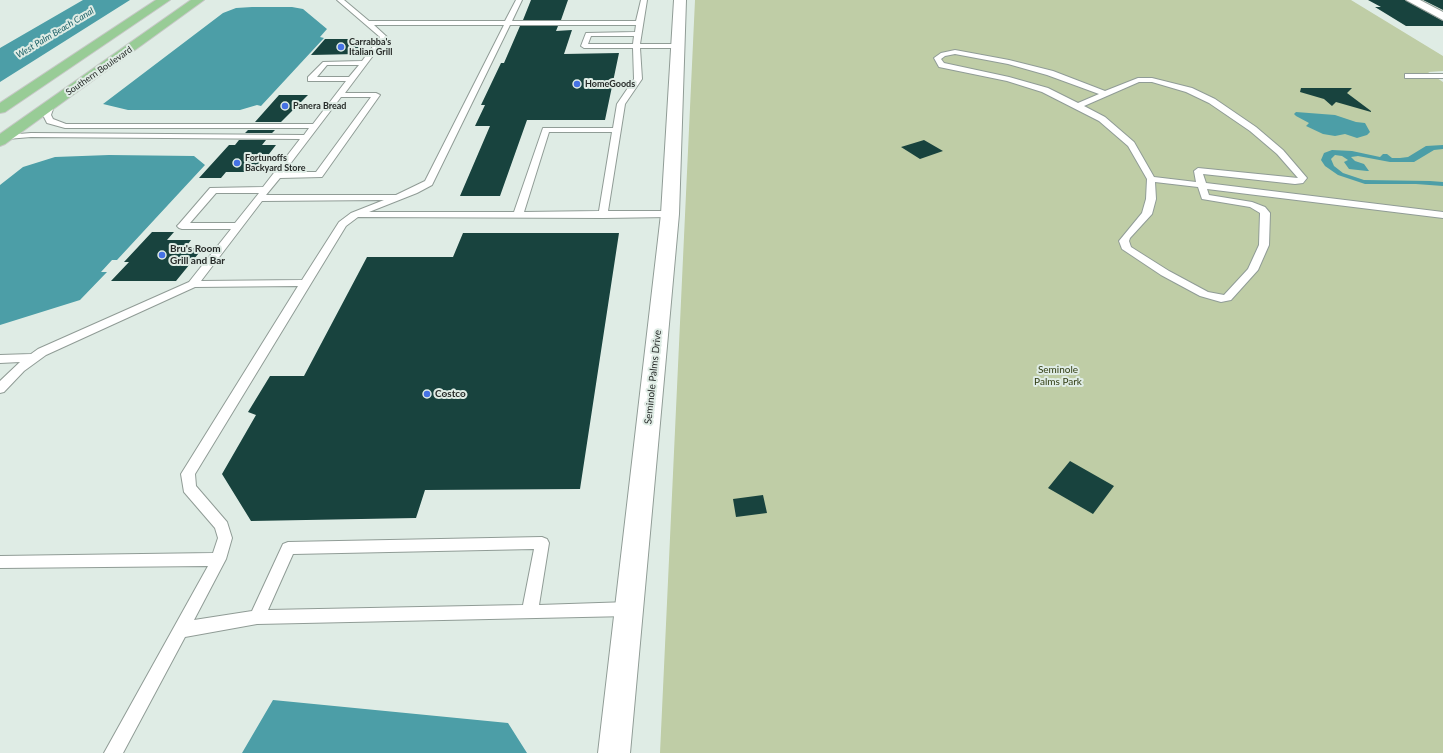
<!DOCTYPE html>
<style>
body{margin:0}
canvas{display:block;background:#dfece5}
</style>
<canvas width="1443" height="753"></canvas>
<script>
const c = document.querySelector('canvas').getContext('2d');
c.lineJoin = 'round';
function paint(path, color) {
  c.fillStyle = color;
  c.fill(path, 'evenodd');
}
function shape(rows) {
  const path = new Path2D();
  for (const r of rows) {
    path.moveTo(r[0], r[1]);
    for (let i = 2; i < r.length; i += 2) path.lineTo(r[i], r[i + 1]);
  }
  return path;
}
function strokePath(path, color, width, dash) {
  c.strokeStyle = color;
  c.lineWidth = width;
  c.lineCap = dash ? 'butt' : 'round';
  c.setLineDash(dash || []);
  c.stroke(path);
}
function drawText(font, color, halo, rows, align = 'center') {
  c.font = font + ' Lato,sans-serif';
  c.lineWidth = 4;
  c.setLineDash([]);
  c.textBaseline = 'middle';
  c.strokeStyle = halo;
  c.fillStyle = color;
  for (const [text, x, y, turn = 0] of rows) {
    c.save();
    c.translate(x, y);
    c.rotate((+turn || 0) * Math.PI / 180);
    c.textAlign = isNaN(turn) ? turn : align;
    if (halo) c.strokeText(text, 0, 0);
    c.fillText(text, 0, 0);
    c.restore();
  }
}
paint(shape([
 [695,0,1351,0,1443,56,1443,71,1428,72,1443,82,1443,753,660,753]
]), '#bfcda6');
paint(shape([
 [83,0,130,0,0,82,0,48],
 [252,7,292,7,303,9,327,29,320,37,324,38,261,106,257,105,240,110,128,110,103,104,223,13,236,8],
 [1296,112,1335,115,1356,122,1365,123,1370,132,1367,135,1357,138,1345,134,1335,136,1323,134,1306,126,1309,123,1296,116,1294,114],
 [1443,145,1443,149,1434,150,1414,162,1390,162,1358,156,1351,157,1355,161,1364,164,1369,171,1367,171,1349,169,1344,162,1348,160,1342,156,1335,155,1331,159,1334,166,1343,173,1364,180,1430,181,1443,182,1443,186,1416,184,1365,184,1338,175,1325,166,1321,160,1324,153,1332,150,1352,151,1380,157,1383,154,1387,154,1392,158,1400,158,1408,157,1426,146],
 [109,155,194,156,205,165,117,260,112,260,101,272,107,272,80,300,0,325,0,185,23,167,55,157],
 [273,700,508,723,527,753,242,753]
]), '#4c9ea7');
paint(shape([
 [531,0,568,0,561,20,523,20],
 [1368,0,1405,0,1443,21,1443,26,1406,26,1375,7,1381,7],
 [1423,0,1443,0,1443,10],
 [520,26,558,26,556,31,572,30,564,54,619,53,605,120,527,120,500,196,460,196,490,126,475,126,485,105,481,105,501,63,504,63],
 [325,39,370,39,357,54,311,55],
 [1301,88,1352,88,1347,93,1371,111,1371,112,1336,102,1332,106,1324,99,1300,92],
 [279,95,308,95,281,122,255,122],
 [248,130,275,130,272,133,245,133],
 [239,140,266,140,262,145,276,145,255,172,226,172,221,178,199,178,229,145,235,145],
 [924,140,943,151,920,159,901,147],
 [152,232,174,232,167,240,191,240,185,248,203,248,176,281,111,281,129,262,124,262],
 [463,233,619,233,580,489,425,490,416,518,251,521,222,474,256,415,248,412,270,376,304,376,367,257,453,257],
 [1070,461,1114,486,1093,514,1048,488],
 [763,495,767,513,736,517,733,499]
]), '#18433e');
const service = shape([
 [337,0,344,0,369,21,505,21,516,0,522,0,512,21,636,21,641,0,647,0,640,44,678,44,681,46,678,48,640,48,642,79,625,104,608,211,670,211,675,214,670,217,603,218,358,217,346,226,195,474,196,486,227,522,232,538,226,559,194,620,252,611,283,544,288,542,542,537,547,539,549,543,539,605,629,602,635,604,637,609,635,614,629,616,257,624,185,637,123,753,104,753,208,566,0,568,0,556,213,553,218,538,215,528,184,492,181,474,298,286,195,287,46,355,24,371,4,392,0,393,0,381,20,362,0,363,0,355,31,354,38,349,189,282,231,229,182,229,179,228,177,226,179,224,210,188,263,187,300,139,31,137,7,139,3,137,7,135,31,133,304,135,309,128,65,128,47,123,43,115,46,106,50,104,54,106,51,115,53,119,66,124,313,124,346,81,308,81,308,77,323,62,362,61,380,37,337,0],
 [374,25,504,25,425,181,396,195,266,195,280,178,322,177,380,95,376,93,345,93,387,37,374,25],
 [510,25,636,25,635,32,586,33,581,46,584,48,633,48,634,79,617,104,613,128,543,128,514,212,369,212,417,193,432,185,510,25],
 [591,36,634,36,633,44,588,44,591,36],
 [327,65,359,65,349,77,317,77,327,65],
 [341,97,371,97,316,172,284,172,341,97],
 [549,132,612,132,599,211,524,212,549,132],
 [216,193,259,193,235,223,190,223,216,193],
 [384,200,351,213,339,222,302,280,201,281,262,201,384,200],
 [534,549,523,605,268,610,293,554,534,549],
 [955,50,1009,60,1053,71,1105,91,1138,78,1152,78,1192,88,1215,99,1256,127,1283,150,1307,178,1303,183,1295,184,1203,174,1206,183,1443,212,1443,218,1207,189,1209,195,1252,202,1265,207,1270,213,1269,245,1258,270,1231,300,1221,302,1200,296,1161,275,1122,249,1119,241,1142,213,1146,199,1147,179,1128,146,1099,121,1042,92,1007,81,939,67,934,58,941,53,955,50],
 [955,54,1008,64,1047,75,1099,94,1078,103,1048,88,1009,77,944,63,941,59,945,56,955,54],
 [1139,82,1152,82,1186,92,1209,103,1250,131,1277,154,1298,178,1198,168,1194,171,1196,182,1154,177,1134,142,1105,117,1084,106,1139,82],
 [1155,182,1198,187,1202,199,1250,207,1260,213,1259,245,1248,269,1224,295,1208,292,1169,271,1131,247,1129,241,1130,238,1152,214,1156,199,1155,182],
 [1405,74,1443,74,1443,78,1405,78,1405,74]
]);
const minor = shape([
 [674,0,686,0,679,214,630,753,598,753,661,214,674,0],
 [1406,0,1420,0,1443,12,1443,20,1406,0]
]);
const trunk = shape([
 [156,0,170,0,5,112,0,113,0,103,156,0],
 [191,0,204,0,5,144,0,146,0,134,191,0]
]);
strokePath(service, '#909c96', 2);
strokePath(minor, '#909c96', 2);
strokePath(trunk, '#c7c8c7', 2);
paint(service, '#fff');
paint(minor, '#fff');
paint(trunk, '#98cc96');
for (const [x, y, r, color] of [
 [341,47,4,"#4572e4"],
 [577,84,4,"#4572e4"],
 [285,106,4,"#4572e4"],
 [237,163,4,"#4572e4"],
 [162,255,4,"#4572e4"],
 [427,394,4,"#4572e4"]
]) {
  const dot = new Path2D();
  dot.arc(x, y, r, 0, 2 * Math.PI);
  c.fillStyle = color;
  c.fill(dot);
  strokePath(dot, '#dfece5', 1.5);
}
drawText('italic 9px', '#185d64', '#dfece5', [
 ["West Palm Beach Canal",55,33,-31]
]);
drawText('bold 9px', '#272b29', '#dfece5', [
 ["Carrabba's",349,42],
 ["Italian Grill",349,52],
 ["HomeGoods",585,84],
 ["Panera Bread",293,106],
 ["Fortunoffs",245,158],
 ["Backyard Store",245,168]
], 'left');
drawText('9px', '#272b29', '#dfece5', [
 ["Southern Boulevard",99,71,-35]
]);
drawText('bold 10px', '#272b29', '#dfece5', [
 ["Bru's Room",170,249],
 ["Grill and Bar",170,261],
 ["Costco",435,394]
], 'left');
drawText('10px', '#313d13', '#dfece5', [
 ["Seminole",1058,370],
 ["Palms Park",1058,382]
]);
drawText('10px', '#272b29', '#dfece5', [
 ["Seminole Palms Drive",653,377,-84]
]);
</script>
